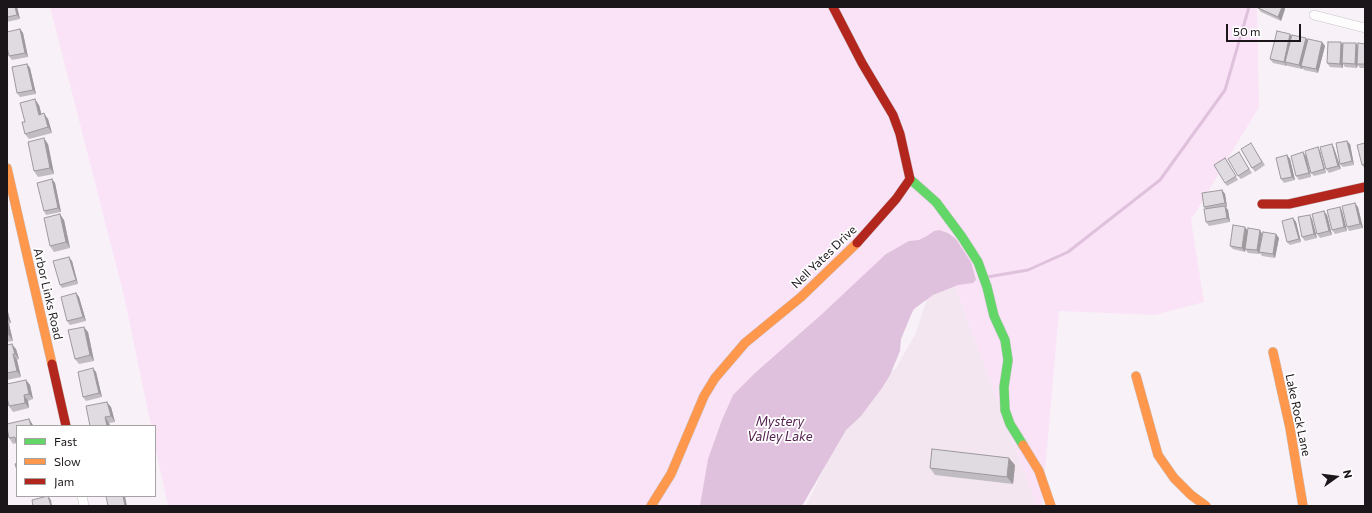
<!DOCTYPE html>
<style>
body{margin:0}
#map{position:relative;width:1372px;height:513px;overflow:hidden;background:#f8f2f8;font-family:Commissioner,sans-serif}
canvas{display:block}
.frame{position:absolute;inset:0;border:8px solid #1b161a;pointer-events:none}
.legend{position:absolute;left:16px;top:425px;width:140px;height:72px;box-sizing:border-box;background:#fff;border:1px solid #a4a2a3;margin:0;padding:5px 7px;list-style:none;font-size:12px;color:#1b161a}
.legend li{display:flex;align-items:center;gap:8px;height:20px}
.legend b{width:20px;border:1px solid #a4a2a3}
.north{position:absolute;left:1316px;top:457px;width:40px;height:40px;-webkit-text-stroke:3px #fff;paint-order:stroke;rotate:76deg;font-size:11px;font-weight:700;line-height:16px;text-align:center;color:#1b161a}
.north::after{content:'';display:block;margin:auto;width:14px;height:18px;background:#1b161a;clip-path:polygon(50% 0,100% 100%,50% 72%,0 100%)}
.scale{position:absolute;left:1226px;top:24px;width:75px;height:18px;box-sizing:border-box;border:2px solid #1b161a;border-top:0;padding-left:5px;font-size:12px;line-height:14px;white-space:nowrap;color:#1b161a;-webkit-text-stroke:3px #fff;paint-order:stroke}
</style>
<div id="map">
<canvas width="1372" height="513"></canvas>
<div class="frame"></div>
<ul class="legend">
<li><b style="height:5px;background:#63d668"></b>Fast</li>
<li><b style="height:5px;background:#ff974d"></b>Slow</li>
<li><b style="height:5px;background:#b3261e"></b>Jam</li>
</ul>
<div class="north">N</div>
<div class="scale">50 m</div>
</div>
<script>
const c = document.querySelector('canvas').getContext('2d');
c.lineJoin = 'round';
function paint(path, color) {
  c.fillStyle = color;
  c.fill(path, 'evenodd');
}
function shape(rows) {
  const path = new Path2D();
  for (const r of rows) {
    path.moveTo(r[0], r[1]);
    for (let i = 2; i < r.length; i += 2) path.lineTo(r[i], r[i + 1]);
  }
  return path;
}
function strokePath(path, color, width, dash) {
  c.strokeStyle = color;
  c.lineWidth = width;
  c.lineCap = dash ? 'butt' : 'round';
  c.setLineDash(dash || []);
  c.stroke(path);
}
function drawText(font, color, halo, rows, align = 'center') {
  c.font = font + ' Commissioner,sans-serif';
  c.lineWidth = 3.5;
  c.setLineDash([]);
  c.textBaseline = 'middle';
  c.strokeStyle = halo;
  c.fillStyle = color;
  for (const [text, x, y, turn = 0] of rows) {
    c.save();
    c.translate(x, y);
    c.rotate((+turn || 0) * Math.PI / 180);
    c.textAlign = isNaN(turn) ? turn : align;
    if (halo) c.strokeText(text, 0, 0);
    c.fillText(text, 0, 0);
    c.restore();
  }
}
paint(shape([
 [942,252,1037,506,806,506,835,446,867,392,896,368,916,333]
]), '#f3e6f1');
paint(shape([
 [50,7,1257,7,1259,107,1191,220,1204,302,1155,315,1059,311,1042,506,1037,506,942,252,730,506,168,506,155,446,155,426,151,426,124,296]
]), '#fae3f7');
paint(shape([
 [939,230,948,233,956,239,971,262,976,280,973,283,958,285,933,295,914,309,911,315,901,339,900,351,890,375,882,388,861,416,846,430,802,506,700,506,708,459,722,420,733,395,755,373,822,314,886,254,909,241,919,240,927,236,934,231]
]), '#e0c1dd');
strokePath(shape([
 [987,277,1028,270,1068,252,1160,180,1225,90,1249,7]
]), '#e0c1dd', 3);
const street = shape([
 [1314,15,1365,28],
 [82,496,84,506]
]);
const fast = shape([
 [910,179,936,202,962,237,978,262,987,287,994,316,1005,340,1008,360,1004,387,1005,410,1010,424,1023,445]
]);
const slow = shape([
 [7,168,52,364],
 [1273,352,1290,428,1303,506],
 [1136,376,1158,455,1174,478,1191,495,1206,506],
 [1023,445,1039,471,1051,506],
 [651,506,671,474,704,396,715,378,745,343,801,297,857,243]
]);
const jam = shape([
 [833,7,862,63,893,115,900,134,910,179,896,199,857,243],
 [1262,204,1289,204,1365,187],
 [52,364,66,426]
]);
strokePath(street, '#c8c4c8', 10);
strokePath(fast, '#c8c4c8', 10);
strokePath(slow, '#c8c4c8', 10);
strokePath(jam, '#c8c4c8', 10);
strokePath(street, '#fefdfe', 9);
strokePath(fast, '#63d668', 9);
strokePath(slow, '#ff974d', 9);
strokePath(jam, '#b3261e', 9);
paint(shape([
 [7,7,17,7,20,19,7,22],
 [1259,7,1284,7,1285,9,1281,21,1261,12,1258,8],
 [20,29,23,33,28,57,12,60,9,56],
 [1290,34,1291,36,1306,38,1307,40,1322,42,1325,46,1318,73,1304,70,1303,68,1302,69,1288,66,1287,65,1287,66,1273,63,1270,59],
 [1365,44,1365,68,1360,68,1358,65,1357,68,1345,67,1343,64,1343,68,1330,67,1327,63,1343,46,1358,46],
 [27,64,30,68,36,94,20,97,17,93],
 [39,105,41,114,48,119,52,133,29,139,25,134],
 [1365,143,1365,169,1362,165],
 [48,144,54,174,38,177,34,171],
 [1332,144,1334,148,1341,169,1329,173,1326,169],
 [1350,144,1354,165,1343,167,1340,164],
 [1253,147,1265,165,1255,172,1252,168],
 [1320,151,1326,173,1314,176,1311,173],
 [1287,155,1290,159,1295,180,1284,183,1281,179],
 [1241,156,1252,173,1241,179,1238,176],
 [1306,156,1311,177,1299,180,1296,176],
 [1228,162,1238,180,1227,186,1225,183],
 [52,179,55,183,61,212,46,215,44,211],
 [1222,190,1225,194,1227,207,1226,208,1228,210,1230,222,1209,226,1206,222,1206,209,1204,207],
 [1340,207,1342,211,1347,231,1335,234,1332,230],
 [1358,207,1363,228,1349,231,1347,227],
 [1327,215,1332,235,1320,238,1317,234],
 [1293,218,1296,222,1301,242,1290,245,1287,242],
 [1312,219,1317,238,1305,241,1302,237],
 [64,220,70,248,54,252,50,246],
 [1260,230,1262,234,1279,238,1275,258,1262,256,1260,253,1259,254,1248,253,1245,249,1247,236,1245,252,1233,249,1230,246,1248,231],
 [72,261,78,284,62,288,60,285],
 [76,293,79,297,86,321,70,325,67,321],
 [7,310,8,312,11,323,9,324,13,341,7,342],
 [88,332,94,361,79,364,75,359],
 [7,345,16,349,19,359,17,360,21,377,7,380],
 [96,372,102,397,86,401,83,397],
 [26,380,30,385,33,399,28,401,29,408,13,412,9,406],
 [111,407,115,422,109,423,110,426,90,426],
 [29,419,33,426,17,426,17,447,16,443,13,444,9,438,7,428,7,424],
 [1015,465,1013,484,935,475,930,468]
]), '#c1bcc1');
paint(shape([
 [15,7,17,7,20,19,17,15],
 [1282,7,1284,7,1285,9,1281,21,1278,17],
 [20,29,23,33,28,57,25,53],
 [1290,34,1293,38,1285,62,1287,65,1287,66,1284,62],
 [1306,38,1309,42,1301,66,1303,68,1302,69,1299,65],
 [1322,42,1325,46,1318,73,1316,69],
 [1341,42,1344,46,1342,63,1343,64,1343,68,1340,64],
 [1356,43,1359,47,1357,68,1355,64],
 [27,64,30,68,36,94,33,90],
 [35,99,39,105,43,120,39,115],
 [44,113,48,119,52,133,48,127],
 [44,138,48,144,54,174,50,168],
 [1347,141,1350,144,1354,165,1352,161],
 [1332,144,1334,148,1341,169,1338,166],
 [1318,147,1320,151,1326,173,1324,169],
 [1303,152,1306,156,1311,177,1309,173],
 [1287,155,1290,159,1295,180,1292,177],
 [52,179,55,183,61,212,58,208],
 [1222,190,1225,194,1227,207,1225,203],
 [1355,203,1358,207,1363,228,1360,224],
 [1225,206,1228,210,1230,222,1227,218],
 [1340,207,1342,211,1347,231,1344,227],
 [1324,211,1327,215,1332,235,1329,231],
 [60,214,64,220,70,248,66,242],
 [1310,215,1312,219,1317,238,1314,234],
 [1293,218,1296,222,1301,242,1299,239],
 [1245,227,1248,231,1245,252,1242,248],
 [1260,230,1262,234,1259,254,1257,250],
 [1276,234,1279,238,1275,258,1273,254],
 [69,257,72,261,78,284,76,280],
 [76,293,79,297,86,321,83,317],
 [7,310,8,312,11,323,7,318],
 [7,321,9,324,13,341,9,335,7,327],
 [84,327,88,332,94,361,90,355],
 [12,344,16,349,19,359,15,354],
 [13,354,17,360,21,377,17,371],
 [93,368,96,372,102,397,99,393],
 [26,380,30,385,33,399,29,394],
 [24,395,28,401,29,408,25,403],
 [107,402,111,407,115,422,111,416],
 [105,417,109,423,110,426,107,426],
 [29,419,33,425,33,426,31,426],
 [1009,458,1015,465,1013,484,1007,477],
 [48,496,51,500,52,506,51,506],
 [123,496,125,496,127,506,125,506]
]), '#9d999d');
const building = shape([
 [7,7,15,7,17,15,7,17,7,7],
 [1259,7,1282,7,1278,17,1258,8,1259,7],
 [20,29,25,53,9,56,7,47,7,32,20,29],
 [1277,31,1290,34,1284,62,1270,59,1277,31],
 [1292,35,1306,38,1299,65,1285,62,1292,35],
 [1308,39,1322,42,1316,69,1301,66,1308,39],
 [1328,42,1341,42,1340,64,1327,63,1328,42],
 [1343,43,1356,43,1355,64,1342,63,1343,43],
 [1358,43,1365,44,1365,64,1357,64,1358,43],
 [27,64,33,90,17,93,12,67,27,64],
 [35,99,39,115,44,113,48,127,25,134,22,122,25,122,20,103,35,99],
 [44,138,50,168,34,171,28,142,44,138],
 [1347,141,1352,161,1340,164,1336,143,1347,141],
 [1251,143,1262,162,1252,168,1241,149,1251,143],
 [1365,143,1365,164,1362,165,1357,145,1365,143],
 [1332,144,1338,166,1326,169,1320,147,1332,144],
 [1318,147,1324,169,1311,173,1305,151,1318,147],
 [1239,152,1249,169,1238,176,1228,159,1239,152],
 [1303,152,1309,173,1296,176,1291,156,1303,152],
 [1287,155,1292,177,1281,179,1276,158,1287,155],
 [1225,158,1236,176,1225,183,1214,165,1225,158],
 [52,179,58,208,44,211,37,183,52,179],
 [1222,190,1225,203,1204,207,1202,193,1222,190],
 [1355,203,1360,224,1347,227,1342,206,1355,203],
 [1225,206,1227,218,1206,222,1204,209,1225,206],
 [1340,207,1344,227,1332,230,1327,210,1340,207],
 [1324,211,1329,231,1317,234,1312,214,1324,211],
 [60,214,66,242,50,246,44,218,60,214],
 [1310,215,1314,234,1302,237,1298,217,1310,215],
 [1293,218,1299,239,1287,242,1282,221,1293,218],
 [1233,225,1245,227,1242,248,1230,246,1233,225],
 [1248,228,1260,230,1257,250,1245,249,1248,228],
 [1263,232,1276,234,1273,254,1259,252,1263,232],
 [69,257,76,280,60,285,53,261,69,257],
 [76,293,83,317,67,321,61,297,76,293],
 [7,327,9,335,7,335,7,327],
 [84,327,90,355,75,359,68,330,84,327],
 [12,344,15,354,13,354,17,371,7,373,7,345,12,344],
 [93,368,99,393,83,397,78,372,93,368],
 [26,380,29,394,24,395,25,403,9,406,7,398,7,384,26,380],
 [107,402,111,416,105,417,107,426,90,426,86,406,107,402],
 [29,419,31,426,17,426,17,447,15,437,9,438,7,428,7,424,29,419],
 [932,449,1009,458,1007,477,930,468,932,449],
 [17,463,17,470,15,464,17,463],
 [48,496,51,506,33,506,32,500,48,496],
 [106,496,123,496,125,506,108,506,106,496]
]);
paint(building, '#e0dbe0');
strokePath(building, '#9d999d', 1);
drawText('12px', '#1b161a', '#fff', [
 ["Nell Yates Drive",824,257,-44],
 ["Arbor Links Road",48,294,77],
 ["Lake Rock Lane",1298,415,78]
]);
drawText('italic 13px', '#542150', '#fff', [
 ["Mystery",780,422],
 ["Valley Lake",780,437]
]);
</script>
